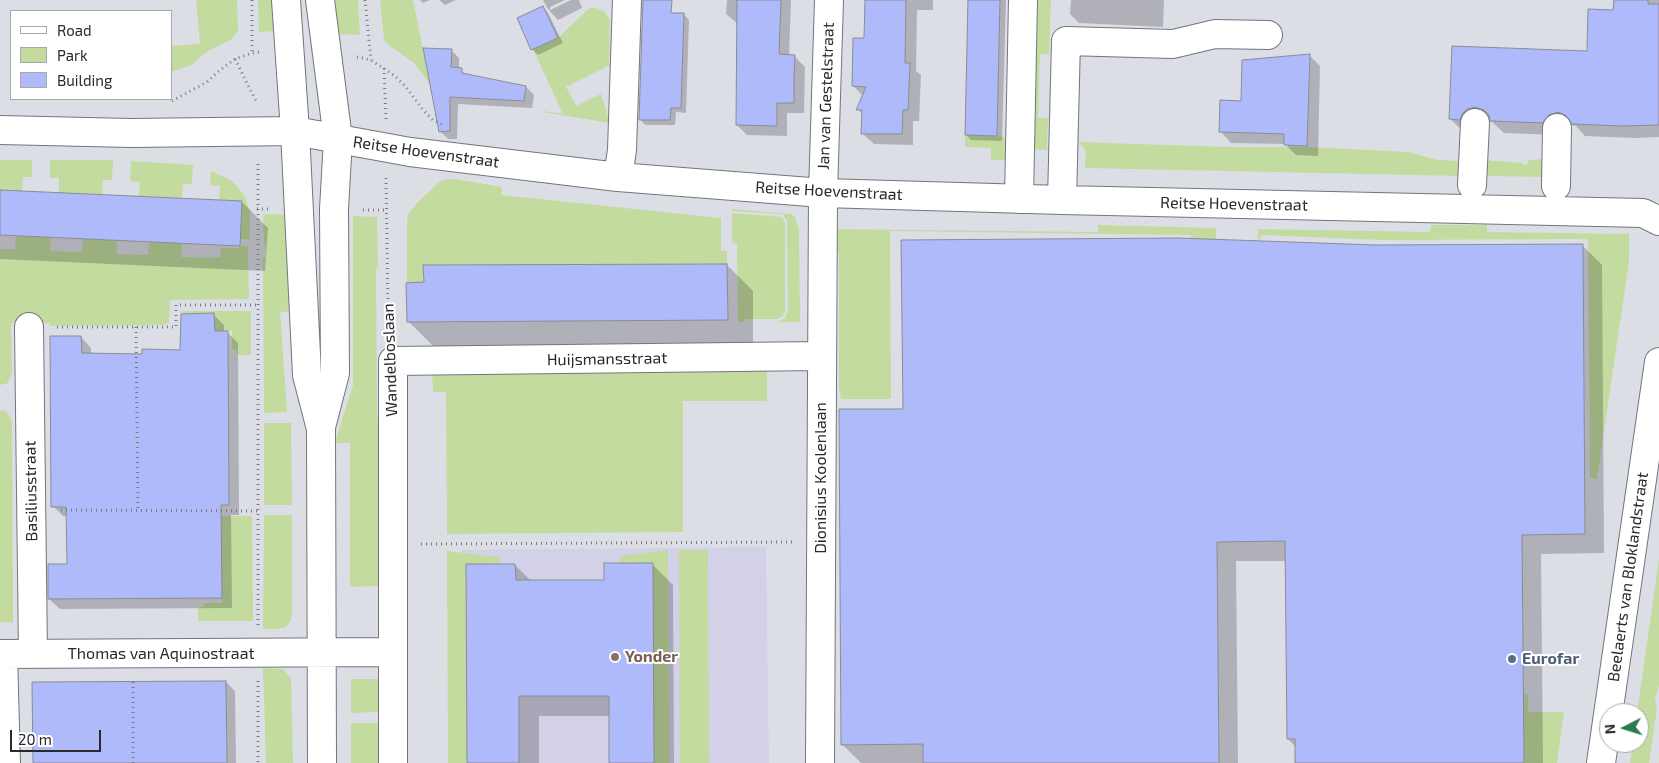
<!DOCTYPE html>
<style>
body{margin:0}
#map{position:relative;width:1659px;height:763px;overflow:hidden;background:#dcdee6;font-family:"Exo 2",sans-serif}
canvas{display:block}
.legend{position:absolute;left:10px;top:10px;width:162px;height:90px;box-sizing:border-box;background:#fff;border:1px solid #a9a9ab;margin:0;padding:6px 9px;list-style:none;font-size:15px;color:#29292d}
.legend li{display:flex;align-items:center;gap:10px;height:25px}
.legend b{width:25px;border:1px solid #a9a9ab}
.north{position:absolute;left:1599px;top:703px;width:50px;height:50px;box-sizing:border-box;background:#fff;border:1px solid #a9a9ab;border-radius:50%;rotate:265deg;font-size:14px;font-weight:700;line-height:20px;text-align:center;color:#29292d}
.north::after{content:'';display:block;margin:auto;width:18px;height:22px;background:#2a7a4b;clip-path:polygon(50% 0,100% 100%,50% 72%,0 100%)}
.scale{position:absolute;left:10px;top:730px;width:91px;height:22px;box-sizing:border-box;border:2px solid #29292d;border-top:0;padding-left:6px;font-size:15px;line-height:18px;white-space:nowrap;color:#29292d;-webkit-text-stroke:4px #fff;paint-order:stroke}
</style>
<div id="map">
<canvas width="1659" height="763"></canvas>
<ul class="legend">
<li><b style="height:6px;background:#fff"></b>Road</li>
<li><b style="height:14px;background:#c3db9e"></b>Park</li>
<li><b style="height:14px;background:#afbafb"></b>Building</li>
</ul>
<div class="north">N</div>
<div class="scale">20 m</div>
</div>
<script>
const c = document.querySelector('canvas').getContext('2d');
c.lineJoin = 'round';
function paint(path, color) {
  c.fillStyle = color;
  c.fill(path, 'evenodd');
}
function shape(rows) {
  const path = new Path2D();
  for (const r of rows) {
    path.moveTo(r[0], r[1]);
    for (let i = 2; i < r.length; i += 2) path.lineTo(r[i], r[i + 1]);
  }
  return path;
}
function strokePath(path, color, width, dash) {
  c.strokeStyle = color;
  c.lineWidth = width;
  c.lineCap = dash ? 'butt' : 'round';
  c.setLineDash(dash || []);
  c.stroke(path);
}
function drawText(font, color, halo, rows, align = 'center') {
  c.font = font + ' "Exo 2",sans-serif';
  c.lineWidth = 4;
  c.setLineDash([]);
  c.textBaseline = 'middle';
  c.strokeStyle = halo;
  c.fillStyle = color;
  for (const [text, x, y, turn = 0] of rows) {
    c.save();
    c.translate(x, y);
    c.rotate((+turn || 0) * Math.PI / 180);
    c.textAlign = isNaN(turn) ? turn : align;
    if (halo) c.strokeText(text, 0, 0);
    c.fillText(text, 0, 0);
    c.restore();
  }
}
paint(shape([
 [766,547,769,763,464,763,462,550]
]), '#d3d1e7');
paint(shape([
 [196,0,237,0,238,31,232,39,208,51,191,65,171,72,171,46,200,44],
 [258,0,275,0,277,31,259,32],
 [329,0,358,0,360,35,335,34],
 [380,0,413,0,430,84,414,63,387,44,384,40],
 [1032,0,1051,0,1049,55,1040,54,1038,118,1048,118,1047,148,1049,150,1029,149],
 [591,8,596,8,605,12,610,20,609,64,612,64,566,87,576,106,601,94,610,123,543,112,543,111,563,114,533,49,558,38,557,35,559,37,587,10],
 [965,135,1012,137,1007,160,991,160,991,148,965,147],
 [1078,142,1228,147,1309,147,1408,152,1438,160,1462,161,1462,176,1085,168,1086,150],
 [1545,159,1545,177,1485,176,1485,160,1522,163,1524,165,1528,164,1528,160],
 [0,160,32,160,32,177,23,177,22,191,0,190],
 [50,160,113,160,112,180,103,180,102,195,59,193,59,178,50,178],
 [131,161,193,165,192,184,183,184,182,198,139,196,140,182,130,181],
 [211,171,232,181,244,195,250,211,250,239,240,239,242,201,219,200,220,186,210,185],
 [446,179,455,179,502,187,501,195,721,218,721,251,727,251,727,264,423,265,424,283,407,283,407,221,408,215,416,204,438,183],
 [732,209,792,214,795,218,799,229,800,322,778,322,785,318,788,311,787,221,783,214,732,211],
 [732,213,781,217,785,222,785,310,783,316,778,319,745,319,745,322,738,322,737,244,732,243],
 [263,214,288,215,295,311,280,312,287,412,264,413,263,258,266,258,266,247,264,244],
 [353,216,377,217,378,267,376,268,377,409,379,443,379,586,350,587,350,443,335,443,353,385],
 [1098,225,1216,228,1216,246,1192,245,1191,235,890,231,891,399,841,399,839,386,839,253,832,252,833,229,1098,232],
 [1431,225,1487,225,1487,232,1629,234,1629,261,1597,479,1590,478,1588,239,1381,240,1261,235,1258,247,1258,229,1430,232],
 [16,236,51,237,50,251,82,252,83,239,117,240,117,254,148,255,149,242,182,243,181,257,213,258,213,257,220,257,221,248,239,248,240,246,248,246,249,299,170,300,169,323,167,323,166,325,50,326,49,323,11,323,12,373,8,383,0,385,0,249,15,249],
 [181,311,251,311,251,355,237,355,237,350,232,349,232,331,215,331,214,313,181,314],
 [767,370,767,401,683,401,683,532,447,534,446,392,433,392,432,372],
 [0,410,6,411,12,420,13,622,0,622],
 [264,423,291,423,292,505,264,505],
 [264,515,292,515,292,616,291,620,286,627,278,629,263,629],
 [221,516,252,516,253,621,198,621,198,607,203,607,204,603,222,603],
 [668,550,669,763,654,763,653,563,620,562,620,556],
 [679,550,708,550,709,763,680,763],
 [447,551,499,557,499,563,466,564,467,763,448,763],
 [1659,559,1659,686,1655,698,1657,708,1649,763,1630,763,1633,743,1639,743,1639,713,1637,713],
 [263,668,283,669,291,678,293,763,266,763],
 [351,679,379,679,379,712,351,713],
 [1524,694,1528,694,1528,712,1564,712,1557,763,1524,763],
 [351,723,380,723,380,763,351,763]
]), '#c3db9e');
paint(shape([
 [420,0,430,0,423,3],
 [439,0,456,0,445,5],
 [543,0,565,0,550,7,550,10,571,0,579,0,582,8,558,20,548,9],
 [727,0,791,0,789,56,794,56,805,67,804,113,787,113,787,136,747,135,737,125,738,24,726,14],
 [867,0,933,0,933,10,917,10,916,71,921,75,919,121,913,121,913,145,874,144,862,133,863,115,858,109,863,96,853,86,866,40],
 [969,0,1006,0,1002,141,971,140,966,135],
 [1071,0,1164,0,1163,27,1079,23,1070,14],
 [1615,0,1659,0,1659,137,1636,138,1585,136,1576,126,1571,125,1562,127,1556,135,1504,133,1490,120,1480,122,1463,131,1450,119,1453,47,1588,52,1616,11],
 [543,7,548,13,563,43,538,55,532,49],
 [684,14,689,20,686,113,676,112,675,125,645,125,640,119],
 [451,50,459,58,459,69,468,76,526,87,534,95,532,108,458,104,457,139,448,139,440,131],
 [1309,55,1320,66,1318,156,1296,155,1285,144,1231,143,1221,132,1242,102],
 [0,191,242,202,268,228,265,271,0,259],
 [1375,246,1583,246,1602,265,1604,553,1541,554,1543,763,1296,763,1296,747,1288,739,1286,561,1236,561,1238,763,861,763,842,744,904,410],
 [727,265,753,291,753,345,434,347,408,321],
 [213,314,224,325,224,332,227,332,238,343,239,515,231,515,232,608,60,609,49,599,68,565,67,516,63,516,53,506,81,337,91,348,91,355,143,355,182,351],
 [652,564,673,585,674,763,610,763,610,716,539,716,539,763,469,763,515,565,531,581,605,581],
 [226,682,235,691,236,763,34,763]
]), '#0003');
const building = shape([
 [643,0,672,0,671,13,684,13,681,108,671,108,670,120,639,120,643,0],
 [737,0,781,0,779,54,795,55,794,78,794,103,777,103,777,126,736,125,737,0],
 [865,0,906,0,905,63,910,63,908,110,903,110,902,134,861,134,862,110,856,110,866,87,852,86,853,38,864,38,865,0],
 [968,0,1000,0,997,136,965,135,968,0],
 [1614,0,1648,0,1648,4,1659,4,1659,125,1622,126,1572,124,1565,115,1558,112,1549,115,1543,123,1490,121,1489,115,1484,110,1475,107,1467,109,1462,114,1460,120,1449,119,1452,46,1587,51,1588,9,1613,10,1614,0],
 [543,6,558,38,531,50,517,18,543,6],
 [423,48,452,49,451,67,462,68,462,73,526,86,524,101,450,97,450,131,439,132,423,48],
 [1310,54,1307,146,1284,145,1284,134,1219,132,1220,100,1241,101,1242,60,1310,54],
 [0,190,242,201,240,246,0,235,0,190],
 [1178,238,1375,245,1583,244,1585,534,1522,535,1524,763,1295,763,1295,739,1287,739,1285,541,1217,542,1219,763,923,763,923,744,841,745,839,409,903,409,901,240,1178,238],
 [727,264,728,320,407,322,406,283,424,282,423,265,727,264],
 [214,313,215,331,228,331,229,505,221,505,222,598,48,599,48,564,67,564,66,507,51,507,50,336,81,336,82,353,142,354,142,349,180,350,181,314,214,313],
 [604,563,653,563,654,763,609,763,609,696,519,696,519,763,467,763,466,564,515,564,516,580,604,580,604,563],
 [226,681,227,763,33,763,32,682,226,681]
]);
paint(building, '#afbafb');
strokePath(building, '#8a8c93', 1);
const minor = shape([
 [286,0,295,131,307,375,321,429,322,763],
 [320,0,338,139,334,209,335,373,321,427],
 [0,130,131,133,295,131,410,152,618,177,823,193,1062,200,1643,213,1659,221],
 [618,177,622,150,627,0],
 [1472,185,1475,123],
 [1556,186,1557,128],
 [1019,199,1023,0],
 [1062,200,1066,41,1173,44,1215,34,1268,35],
 [29,327,33,654],
 [0,654,393,652],
 [3,654,6,763],
 [393,763,393,361,821,356],
 [820,763,823,193,829,0],
 [1601,763,1659,362]
]);
strokePath(minor, '#74757c', 30);
strokePath(shape([
 [252,0,252,53],
 [365,0,371,60],
 [357,57,371,60,395,76,406,87,423,110,433,120,444,125],
 [235,59,257,103],
 [384,68,386,119],
 [172,101,207,82,219,71,235,59,252,53,261,52],
 [386,178,388,307,390,331],
 [257,209,269,209],
 [363,210,387,210],
 [57,327,176,327,176,305,257,305],
 [136,327,138,511],
 [61,510,257,511],
 [421,544,793,542],
 [258,625,258,161],
 [258,681,258,763],
 [133,682,133,763]
]), '#7a7b81', 3, [1, 4]);
strokePath(minor, '#fff', 28);
for (const [x, y, r, color] of [
 [615,657,5,"#8d6e63"],
 [1512,659,5,"#5c6f8a"]
]) {
  const dot = new Path2D();
  dot.arc(x, y, r, 0, 2 * Math.PI);
  c.fillStyle = color;
  c.fill(dot);
  strokePath(dot, '#fff', 2);
}
drawText('16px', '#29292d', '#fff', [
 ["Jan van Gestelstraat",826,96,-88],
 ["Reitse Hoevenstraat",426,152,8],
 ["Reitse Hoevenstraat",829,191,3],
 ["Reitse Hoevenstraat",1234,204,1],
 ["Huijsmansstraat",607,359,-1],
 ["Wandelboslaan",390,360,-92],
 ["Dionisius Koolenlaan",821,478,-90],
 ["Basiliusstraat",31,491,-91],
 ["Beelaerts van Bloklandstraat",1628,577,-82],
 ["Thomas van Aquinostraat",161,654]
]);
drawText('bold 16px', '#785e54', '#fff', [
 ["Yonder",625,657]
], 'left');
drawText('bold 16px', '#4e5e75', '#fff', [
 ["Eurofar",1522,659]
], 'left');
</script>
